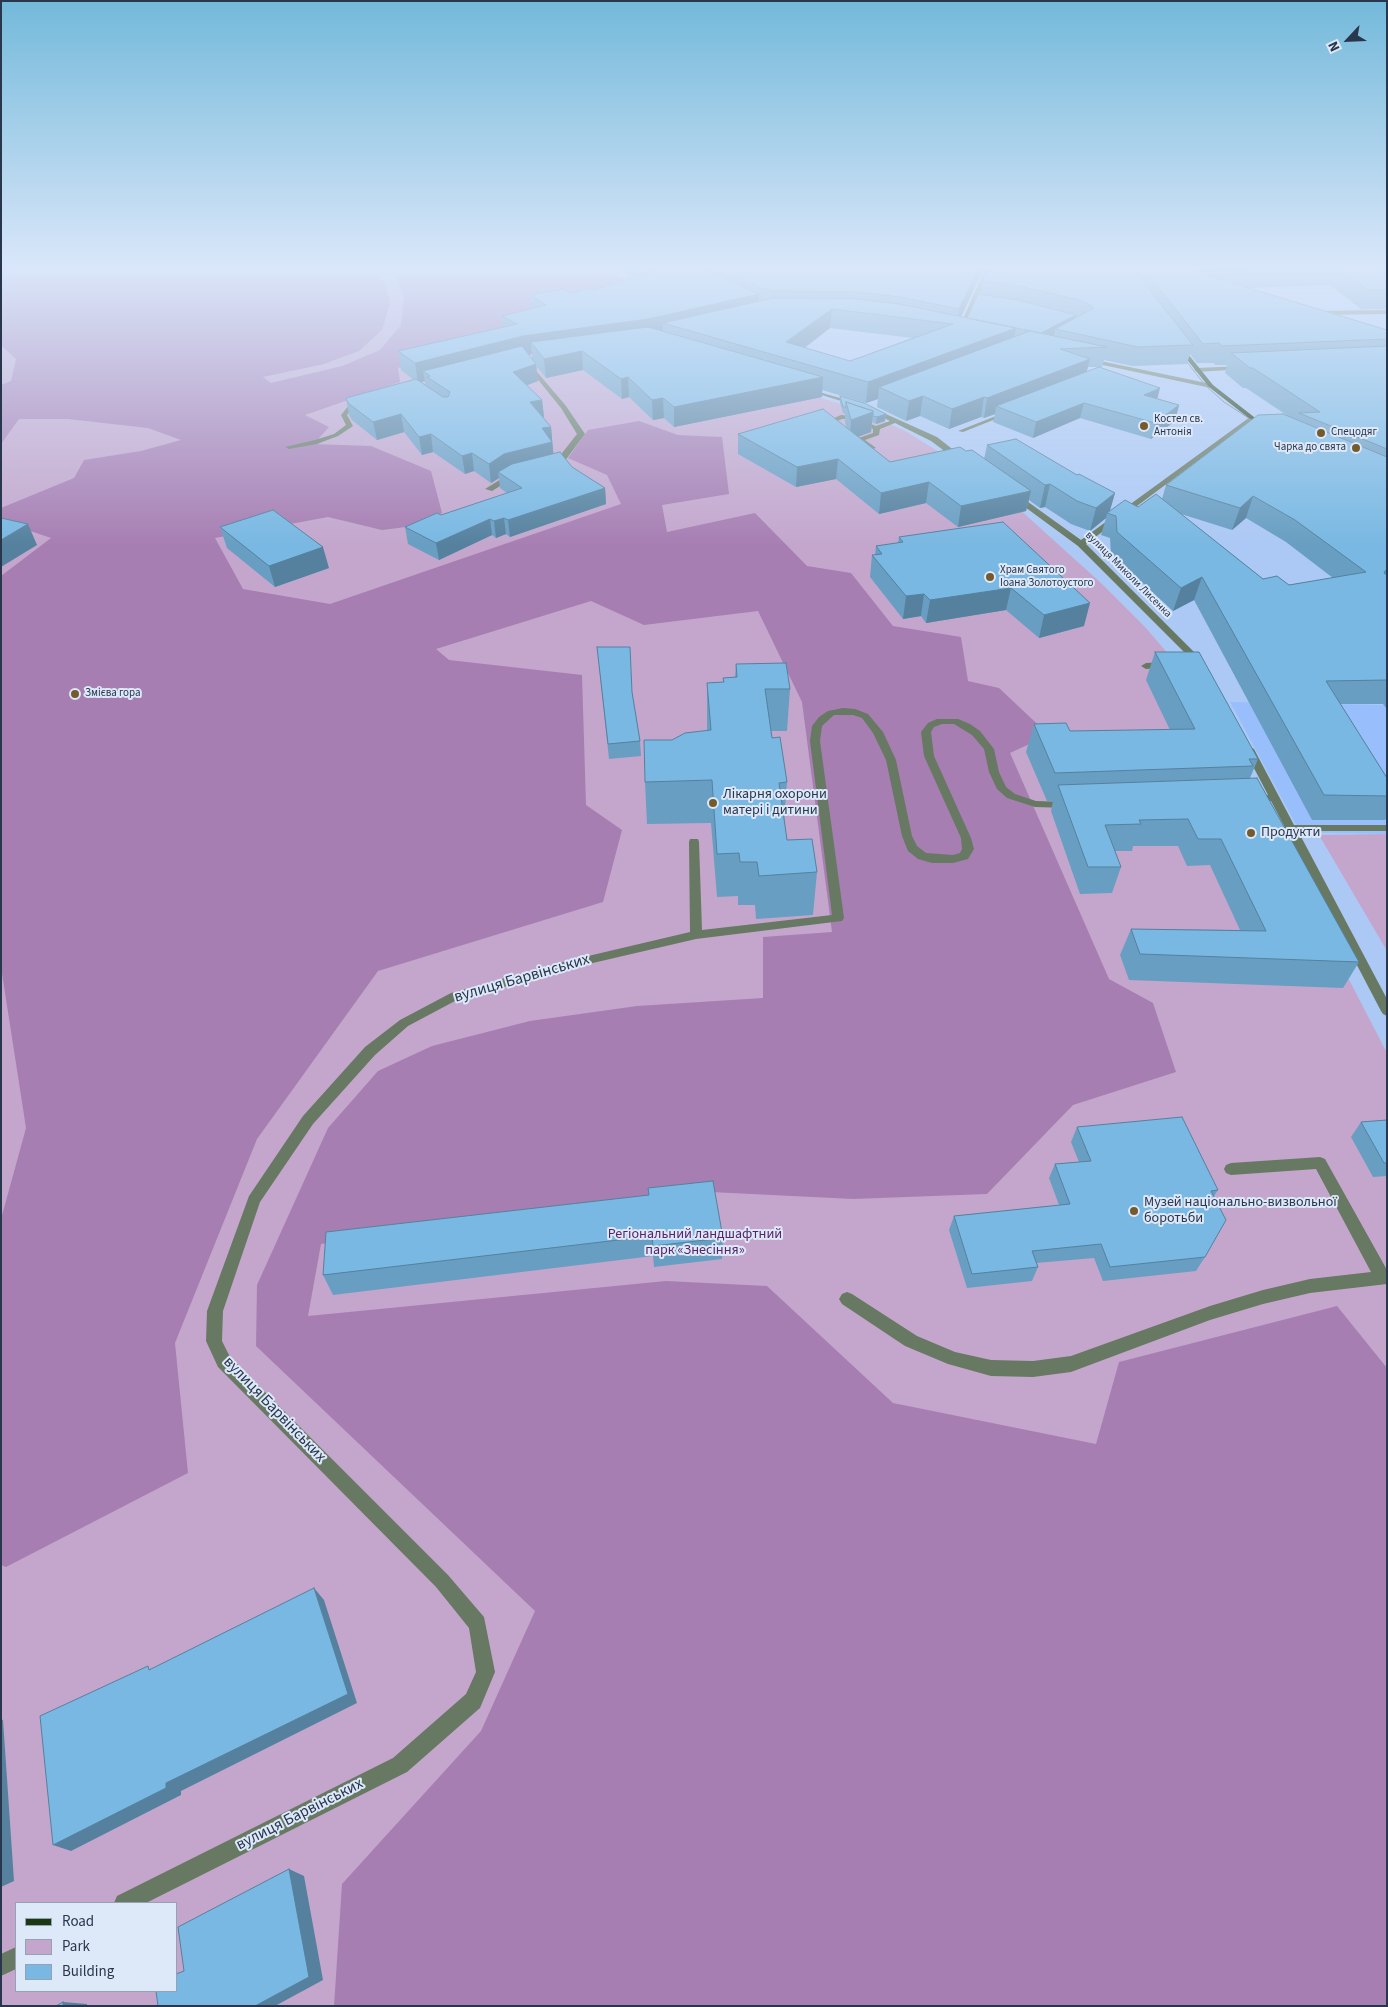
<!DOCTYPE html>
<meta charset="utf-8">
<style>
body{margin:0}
#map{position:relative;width:1388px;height:2007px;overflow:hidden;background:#acc9f5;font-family:"Source Sans 3",sans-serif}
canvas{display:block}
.frame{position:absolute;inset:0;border:2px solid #29374d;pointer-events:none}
.legend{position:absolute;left:15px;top:1902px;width:162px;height:90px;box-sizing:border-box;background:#dde8f9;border:1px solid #95a1b4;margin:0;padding:6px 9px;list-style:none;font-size:15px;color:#29374d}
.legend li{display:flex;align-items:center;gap:10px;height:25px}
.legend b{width:25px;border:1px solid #95a1b4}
.north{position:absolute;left:1323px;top:15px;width:50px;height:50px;-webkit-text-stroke:4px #dde8f9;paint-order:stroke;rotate:245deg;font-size:14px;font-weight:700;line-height:20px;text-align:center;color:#29374d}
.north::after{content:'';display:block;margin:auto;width:18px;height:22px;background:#29374d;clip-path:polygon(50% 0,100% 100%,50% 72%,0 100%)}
</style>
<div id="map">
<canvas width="1388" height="2007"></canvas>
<div class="frame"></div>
<ul class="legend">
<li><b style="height:6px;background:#1a3910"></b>Road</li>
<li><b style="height:14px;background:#c4a6cc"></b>Park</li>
<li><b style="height:14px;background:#79b8e2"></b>Building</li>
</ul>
<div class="north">N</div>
</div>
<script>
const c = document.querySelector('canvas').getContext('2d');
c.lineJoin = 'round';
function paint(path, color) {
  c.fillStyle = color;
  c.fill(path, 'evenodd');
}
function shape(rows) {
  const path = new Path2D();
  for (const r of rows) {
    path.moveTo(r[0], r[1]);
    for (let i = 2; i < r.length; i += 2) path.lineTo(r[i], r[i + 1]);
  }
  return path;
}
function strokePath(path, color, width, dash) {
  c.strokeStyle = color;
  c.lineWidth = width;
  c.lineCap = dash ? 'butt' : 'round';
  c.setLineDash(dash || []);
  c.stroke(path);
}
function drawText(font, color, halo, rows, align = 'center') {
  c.font = font + ' "Source Sans 3",sans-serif';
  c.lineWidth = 4;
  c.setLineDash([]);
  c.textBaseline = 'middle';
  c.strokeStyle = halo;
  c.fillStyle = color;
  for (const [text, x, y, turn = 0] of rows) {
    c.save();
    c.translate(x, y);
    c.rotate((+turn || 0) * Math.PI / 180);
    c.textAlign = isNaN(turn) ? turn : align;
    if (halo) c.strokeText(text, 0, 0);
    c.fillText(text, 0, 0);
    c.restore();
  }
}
paint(shape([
 [1230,702,1387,705,1387,834,1300,832]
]), '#98bffc');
paint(shape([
 [1,265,668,265,798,391,861,410,907,432,944,455,1017,507,1101,583,1146,628,1200,691,1387,1053,1387,2006,1,2006],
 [16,1903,176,1903,176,1991,16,1991],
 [1387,834,1387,951,1319,835]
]), '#c4a6cc');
paint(shape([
 [3,265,368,265,371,267,385,283,390,304,382,330,359,351,324,364,263,377,271,383,342,366,380,350,401,325,404,297,395,275,380,265,615,265,607,273,642,287,398,368,400,382,305,415,329,427,314,444,371,446,431,471,442,513,414,526,382,530,328,517,215,538,243,589,330,604,621,504,607,475,568,458,588,430,639,421,678,435,722,437,729,494,662,505,667,532,755,513,807,566,851,573,893,626,961,637,968,681,999,688,1049,735,1010,753,1109,979,1153,1003,1176,1072,1073,1105,987,1194,853,1199,711,1192,321,1244,308,1316,666,1281,767,1286,893,1403,1096,1444,1119,1362,1337,1306,1387,1368,1387,2006,334,2006,342,1884,481,1731,535,1611,256,1346,257,1285,328,1128,378,1071,432,1046,530,1021,637,1006,763,998,763,937,832,932,802,702,758,611,644,625,591,601,436,649,449,660,582,675,586,805,622,830,603,902,378,971,257,1139,175,1343,188,1473,6,1567,1,1565,1,1219,26,1128,1,967,1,576,51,538,1,521,1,508,74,478,84,460,141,451,181,440,148,428,68,419,19,419,1,444,1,385,11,381,16,359,1,345,1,266]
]), '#a77eb2');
paint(shape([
 [987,265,993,265,962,331,957,332,987,265],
 [1387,310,1387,314,1317,315,1314,313,1317,311,1387,310],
 [1086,358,1211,384,1214,386,1211,388,1084,361,1084,359,1086,358],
 [526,359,566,406,585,434,561,466,550,468,546,466,555,462,577,434,561,408,523,361,526,359],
 [1242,366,1244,367,1244,369,1197,372,1194,370,1197,368,1242,366],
 [805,388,868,406,937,437,965,459,958,461,931,441,895,423,880,429,879,435,865,440,876,448,869,450,856,439,873,433,873,429,847,419,842,419,821,427,818,425,841,415,850,416,876,426,890,421,864,408,805,390,805,388],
 [363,399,366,401,365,402,354,406,347,415,353,426,338,436,317,444,289,449,285,447,315,440,334,434,346,425,341,415,350,404,363,399],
 [1006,412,1011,413,963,432,958,431,1006,412],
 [1250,417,1255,418,1086,544,1205,663,1200,666,1197,665,1078,546,1010,496,1017,494,1081,540,1250,417],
 [511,473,518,475,492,491,485,489,511,473],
 [1167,662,1170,663,1170,667,1146,669,1141,666,1146,663,1167,662],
 [843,708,855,709,868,714,883,732,896,760,912,836,917,846,926,853,953,855,960,853,962,849,961,838,924,756,921,732,928,723,937,719,958,719,970,724,980,731,994,749,999,772,1006,787,1015,794,1036,801,1067,802,1072,805,1067,808,1035,807,1007,798,997,789,989,772,984,749,972,735,954,724,942,724,934,727,931,732,934,756,971,838,974,849,968,859,953,863,932,863,918,859,908,851,902,836,886,760,873,733,862,718,853,715,834,715,822,726,820,741,844,918,842,921,696,939,567,969,455,1001,408,1026,375,1055,313,1124,260,1202,223,1311,222,1341,230,1357,448,1575,484,1617,495,1672,480,1708,407,1772,146,1903,114,1903,117,1896,393,1758,466,1694,476,1672,469,1628,436,1587,218,1367,206,1341,207,1311,249,1196,303,1116,365,1047,400,1020,451,993,567,961,690,932,689,842,690,839,698,839,699,842,702,930,832,915,810,741,812,726,819,717,828,711,843,708],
 [1249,746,1254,749,1294,825,1387,825,1387,831,1298,831,1387,999,1387,1016,1383,1014,1381,1011,1271,801,1252,801,1247,798,1252,795,1268,795,1244,749,1249,746],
 [1320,1157,1325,1159,1387,1270,1387,1284,1310,1293,1263,1304,1210,1320,1071,1372,1033,1377,991,1376,948,1364,905,1346,842,1304,839,1299,842,1294,847,1292,852,1294,917,1336,955,1352,991,1360,1033,1361,1071,1356,1210,1306,1263,1290,1310,1279,1371,1272,1316,1169,1231,1175,1226,1173,1224,1169,1226,1165,1231,1163,1320,1157],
 [16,1947,16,1969,1,1976,1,1954,16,1947]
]), '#677962');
paint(shape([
 [1176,344,1180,344,1213,385,1254,417,1270,426,1270,428,1266,428,1250,419,1209,387,1176,346,1176,344]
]), '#1a3910');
strokePath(shape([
 [1179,352,1205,385,1224,402,1262,427]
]), '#617695', 1);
paint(shape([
 [618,265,985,265,961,317,967,318,980,295,982,281,990,265,1387,265,1387,309,1361,309,1330,285,1247,288,1387,330,1387,709,1383,704,1340,704,1387,778,1387,817,1385,820,1312,820,1194,600,1173,611,1111,554,1110,538,1101,535,1106,518,1090,531,1071,524,1045,507,1040,508,1029,500,1026,511,958,527,926,503,879,514,836,479,796,487,738,454,738,434,846,427,845,421,845,414,843,413,840,403,840,396,886,414,885,421,876,424,872,422,871,432,858,436,890,462,966,451,984,459,987,445,1077,475,1115,493,1110,511,1138,507,1162,499,1166,485,1288,416,1246,388,1243,388,1225,373,1227,365,1216,365,1213,363,1197,363,1190,354,1187,364,1133,366,1104,360,1102,367,1088,367,1087,371,1157,399,1179,405,1175,421,1151,439,1080,418,1033,438,993,422,995,414,984,418,981,417,949,429,920,416,906,421,877,407,878,399,866,403,822,390,822,397,674,427,664,418,653,420,629,397,622,399,583,370,546,378,536,366,538,381,526,385,542,400,544,417,543,418,551,427,553,454,572,467,605,488,606,504,510,537,506,534,496,538,492,535,439,560,408,544,405,527,507,493,500,488,499,478,491,483,474,471,465,474,433,452,422,455,404,432,377,440,352,420,349,415,346,398,414,380,401,370,398,351,503,327,502,316,531,309,530,295,572,293,593,290,635,278,623,272,623,269,620,268],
 [830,328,912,338,850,361,805,348],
 [532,354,532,360,528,355],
 [425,381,425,386,420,382],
 [1181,514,1232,530,1246,518,1286,542,1333,578,1289,585,1263,579],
 [1003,522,1084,626,1039,638,1006,610,926,623,921,616,903,619,870,577,872,555,875,555,876,546,898,543,899,537],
 [220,527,329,568,275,587,227,548],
 [597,647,632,692,640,741,641,756,609,759],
 [1155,652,1258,759,1250,778,1359,962,1343,988,1129,980,1120,955,1131,929,1240,930,1210,865,1187,866,1178,846,1133,846,1132,851,1115,851,1121,867,1112,893,1080,894,1051,811,1053,801,1047,801,1026,752,1034,724,1070,731,1170,730,1146,680],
 [736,664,790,689,787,731,771,731,772,738,787,782,784,822,787,840,817,872,813,915,756,919,755,905,738,905,738,896,717,897,711,823,647,824,645,782,672,740,707,731,707,683,723,682,723,678,735,677],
 [1387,1120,1387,1176,1373,1177,1351,1137,1361,1122],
 [1077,1127,1218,1190,1214,1196,1205,1257,1196,1271,1103,1281,1094,1258,1036,1263,1038,1267,1032,1281,967,1288,949,1230,954,1216,1059,1205,1049,1178,1055,1164,1079,1162,1071,1142],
 [648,1195,723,1238,722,1259,654,1267,653,1256,333,1295,323,1275]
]), '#689ec2');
paint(shape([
 [980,265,985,265,956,328,959,309],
 [759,294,759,313,663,323,663,335,531,342,532,354,430,376,423,371,425,381,418,383,415,363,523,336],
 [832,309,830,328,789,359,786,342],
 [1076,315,1074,327,1055,329,1054,337,1039,345,1041,333],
 [1016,328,1012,348,879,387,878,399,866,403,868,382],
 [582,351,583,370,546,378,544,359],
 [1090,359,1085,378,996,406,995,414,984,418,987,398],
 [536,364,538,381,515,390,513,372],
 [628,377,629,397,622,399,621,379],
 [823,377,822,397,674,427,674,407],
 [1160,388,1156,404,1144,395],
 [923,396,920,416,906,421,909,401],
 [984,397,981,417,949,429,952,409],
 [663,398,664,418,653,420,652,400],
 [542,400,544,417,532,420,530,402],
 [1084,403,1080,418,1033,438,1036,422],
 [1179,405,1175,421,1151,439,1155,423],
 [873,412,871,432,850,440,851,420],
 [401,414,404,432,377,440,373,422],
 [886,414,885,421,876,424,877,417],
 [551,427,554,460,498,472,499,478,491,483,489,464,542,428],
 [431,434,433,452,422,455,419,437],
 [472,453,474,471,465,474,462,456],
 [838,459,836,479,796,487,797,467],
 [929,482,926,503,879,514,881,493],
 [1050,484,1045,507,1040,508,1045,485],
 [605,488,606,504,510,537,508,520],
 [1031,491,1026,511,958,527,961,506],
 [1115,493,1109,513,1107,513,1106,518,1090,531,1096,508],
 [1253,496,1246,518,1232,530,1240,508],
 [504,518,506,534,496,538,494,521],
 [490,519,492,535,439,560,436,543],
 [28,524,37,545,1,567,1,540],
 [323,547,329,568,275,587,269,566],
 [1202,577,1194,600,1173,611,1181,588],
 [1011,588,1006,610,926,623,930,600],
 [924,594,921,616,903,619,906,596],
 [1090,603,1084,626,1039,638,1044,615],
 [314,1588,324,1600,357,1703,181,1791,181,1795,71,1851,53,1845,166,1783],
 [1,1719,3,1720,14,1881,1,1887],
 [289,1869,304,1876,323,1980,275,2006,255,2006],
 [63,2002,87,2004,87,2006,63,2006]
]), '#55819e');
const building = shape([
 [645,265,694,265,759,294,648,319,523,336,415,363,398,351,517,324,502,316,546,305,530,295,562,289,572,293,589,288,593,290,658,271,645,265],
 [710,265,980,265,959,309,900,297,856,292,774,291,761,288,710,265],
 [990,265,1130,265,1193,345,1138,347,1055,329,1092,309,1093,307,1083,301,1020,286,982,281,990,265],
 [1141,265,1387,265,1387,290,1368,290,1337,267,1193,271,1387,330,1387,339,1222,346,1219,343,1203,344,1141,265],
 [978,294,1018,300,1076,315,1041,333,967,318,978,294],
 [773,298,856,299,899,304,1016,328,868,382,663,323,773,298],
 [832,309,953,324,850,361,786,342,832,309],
 [648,327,823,377,674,407,663,398,652,400,628,377,621,379,582,351,544,359,531,342,648,327],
 [1030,331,1107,347,1060,349,1090,359,987,398,984,397,952,409,923,396,909,401,879,387,1030,331],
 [522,346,536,364,513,372,542,400,530,402,551,427,542,428,552,442,504,454,489,464,472,453,462,456,431,434,419,437,401,414,373,422,348,403,346,398,416,379,443,397,448,397,450,392,427,377,430,376,423,371,522,346],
 [1387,346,1387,449,1299,413,1320,412,1253,368,1250,368,1231,353,1387,346],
 [1099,367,1160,388,1144,395,1179,405,1155,423,1084,403,1036,422,996,406,1099,367],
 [840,396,864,403,886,414,877,417,873,416,873,411,846,402,846,407,843,407,840,396],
 [846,402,873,411,873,412,851,420,846,402],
 [823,409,890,462,960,447,966,451,972,450,1031,491,961,506,929,482,881,493,838,459,797,467,738,434,823,409],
 [1283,414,1387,457,1387,570,1385,571,1384,573,1387,575,1387,680,1326,681,1387,778,1387,796,1324,795,1202,577,1181,588,1117,532,1116,516,1107,513,1125,500,1138,507,1156,494,1263,579,1277,576,1289,585,1366,572,1295,520,1253,496,1240,508,1166,485,1258,415,1283,414],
 [1016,439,1077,475,1079,474,1115,493,1096,508,1077,501,1050,484,1045,485,987,445,1016,439],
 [560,452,572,467,605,488,508,520,504,518,494,521,490,519,436,543,405,527,437,513,441,515,522,488,498,472,512,464,560,452],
 [273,510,323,547,269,566,220,527,273,510],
 [1,518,28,524,1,540,1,518],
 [1003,522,1090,603,1044,615,1011,588,930,600,924,594,906,596,872,555,882,554,876,546,903,542,899,537,1003,522],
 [597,647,630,647,632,692,640,741,608,744,597,647],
 [1155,652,1199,652,1258,759,1249,759,1253,766,1055,773,1034,724,1066,723,1070,731,1195,729,1155,652],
 [786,663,790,689,765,689,772,738,780,737,787,782,779,783,787,840,812,839,817,872,759,876,757,862,740,862,739,853,717,854,712,780,645,782,644,740,672,740,685,733,711,730,707,683,724,682,723,678,737,677,736,664,786,663],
 [1257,778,1359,962,1140,954,1131,929,1266,931,1221,839,1198,839,1188,819,1139,820,1141,824,1105,825,1121,867,1088,867,1058,785,1257,778],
 [1182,1117,1218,1190,1211,1191,1226,1220,1205,1257,1110,1267,1101,1244,1032,1251,1038,1267,972,1274,954,1216,1070,1204,1055,1164,1091,1161,1077,1127,1182,1117],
 [1387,1120,1387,1163,1384,1163,1361,1122,1387,1120],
 [713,1181,723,1238,653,1246,652,1236,323,1275,326,1232,649,1195,648,1188,713,1181],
 [314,1588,348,1694,166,1783,166,1788,53,1845,40,1716,148,1666,149,1670,314,1588],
 [289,1869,309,1977,255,2006,158,2006,156,1991,176,1991,176,1974,184,1971,178,1927,289,1869],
 [63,2002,63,2006,56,2006,63,2002]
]);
paint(building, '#79b8e2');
strokePath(building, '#55819e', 1);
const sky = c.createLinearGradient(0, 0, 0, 546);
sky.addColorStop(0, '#73b9da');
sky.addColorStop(0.49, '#dae7fa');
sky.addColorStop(1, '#dae7fa00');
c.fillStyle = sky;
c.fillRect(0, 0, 1388, 546);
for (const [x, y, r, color] of [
 [1144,426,5,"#755a2d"],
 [1321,433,5,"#755a2d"],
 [1356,448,5,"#755a2d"],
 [990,577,5,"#755a2d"],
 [75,694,5,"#755a2d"],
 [713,803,5,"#755a2d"],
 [1251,833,5,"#755a2d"],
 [1134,1211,5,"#755a2d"]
]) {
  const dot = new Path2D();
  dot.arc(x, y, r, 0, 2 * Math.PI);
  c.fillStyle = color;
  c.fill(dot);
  strokePath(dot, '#dde8f9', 2);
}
drawText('11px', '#29374d', '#dde8f9', [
 ["Костел св.",1154,420],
 ["Антонія",1154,433],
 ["Спецодяг",1331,433],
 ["Чарка до свята",1346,448,"right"],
 ["Храм Святого",1000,571],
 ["Іоана Золотоустого",1000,584],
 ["Змієва гора",85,694]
], 'left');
drawText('11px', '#29374d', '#dde8f9', [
 ["вулиця Миколи Лисенка",1128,575,45]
]);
drawText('14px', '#29374d', '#dde8f9', [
 ["Лікарня охорони",723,795],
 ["матері і дитини",723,811],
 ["Продукти",1261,833],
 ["Музей національно-визвольної",1144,1203],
 ["боротьби",1144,1219]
], 'left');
drawText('14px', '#582465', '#dde8f9', [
 ["Регіональний ландшафтний",695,1235],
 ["парк «Знесіння»",695,1251]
]);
drawText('16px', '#29374d', '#dde8f9', [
 ["вулиця Барвінських",522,979,-16],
 ["вулиця Барвінських",274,1410,46],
 ["вулиця Барвінських",300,1815,-27]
]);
</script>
